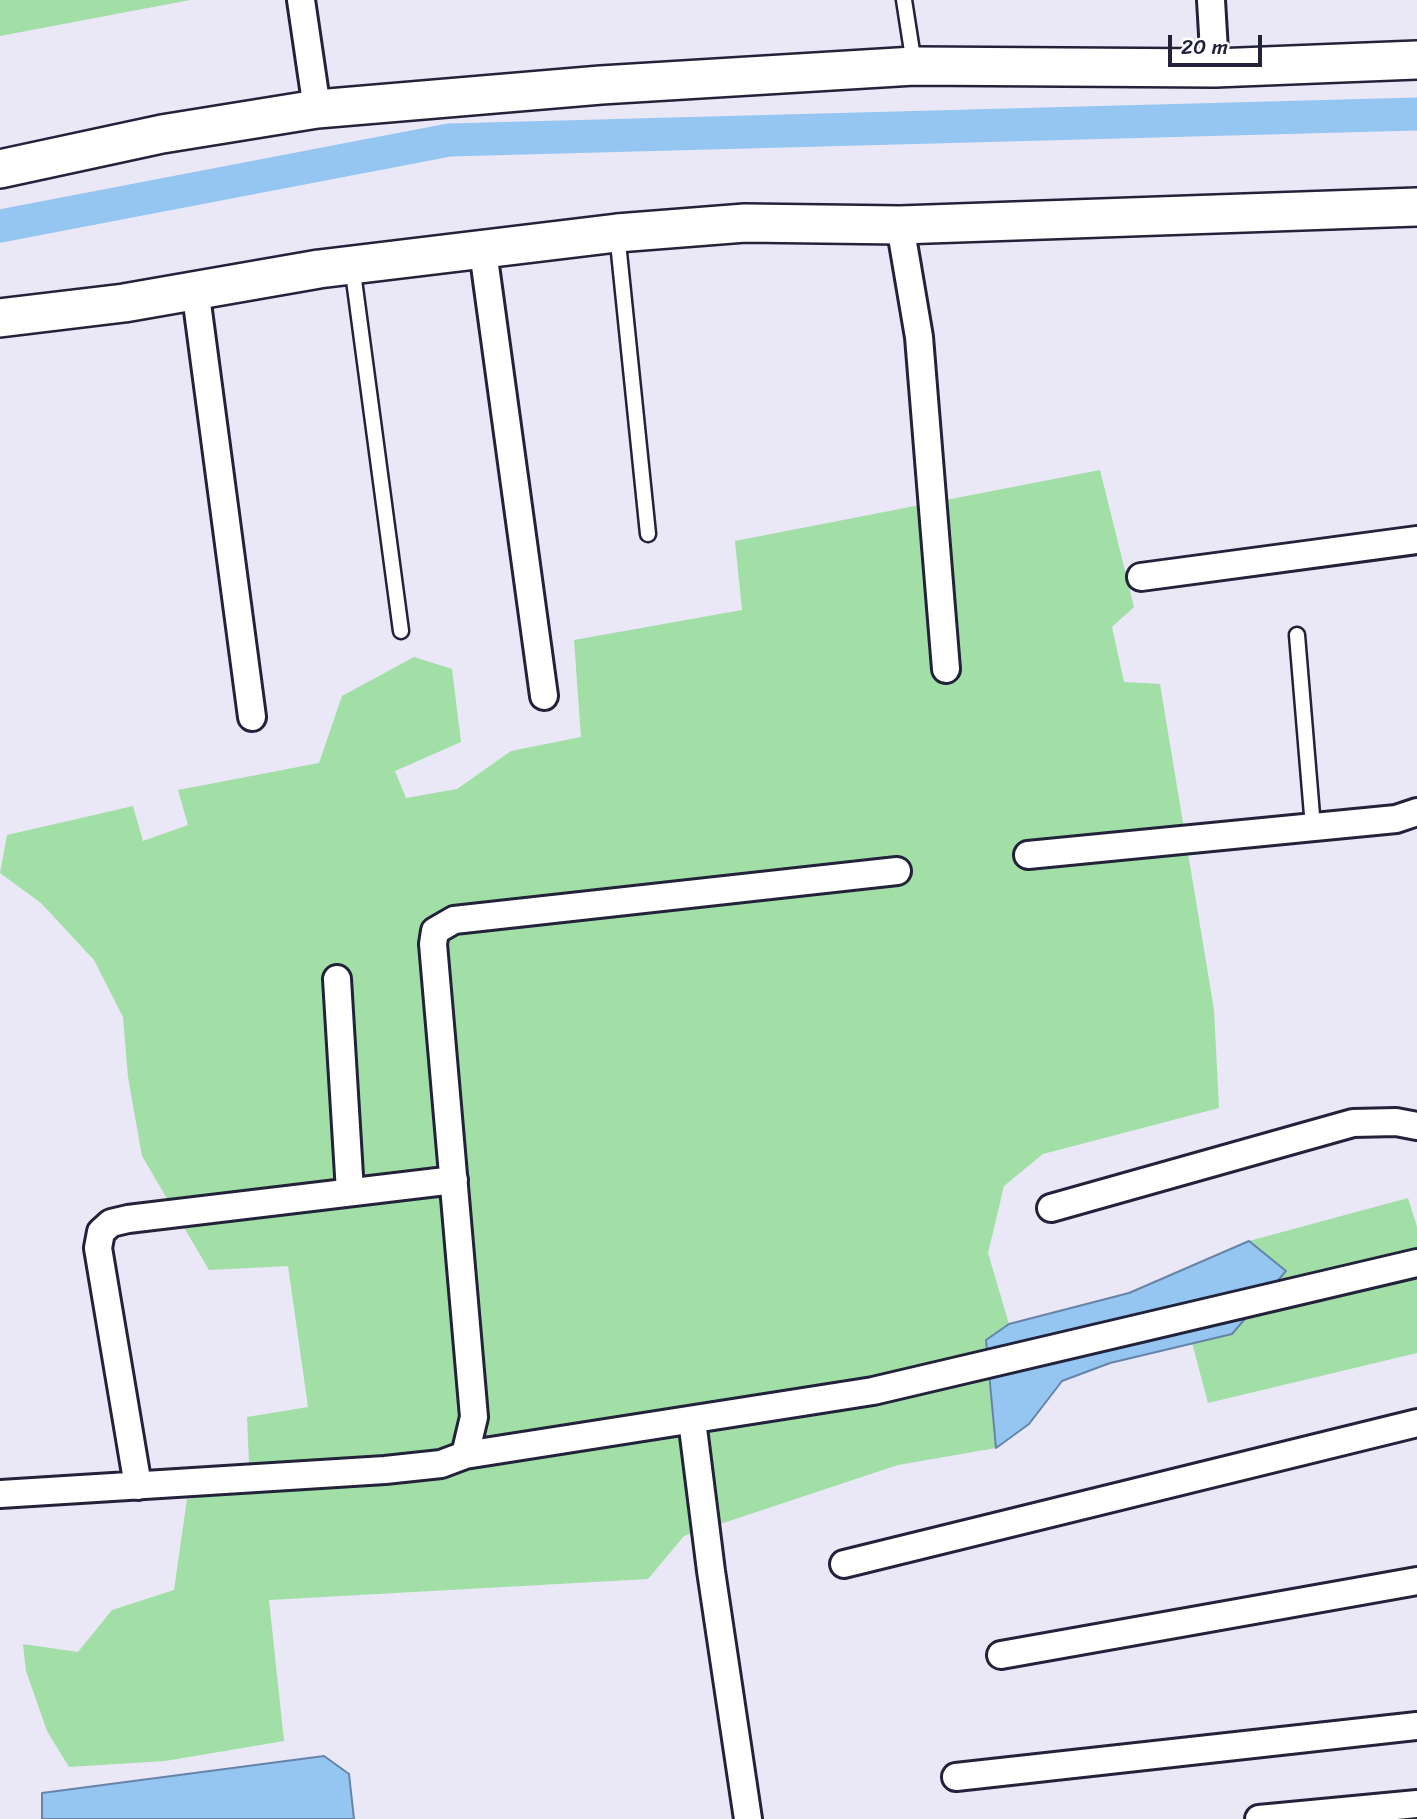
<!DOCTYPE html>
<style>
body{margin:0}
#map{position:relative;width:1417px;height:1819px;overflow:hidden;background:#eae7f6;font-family:Sriracha,sans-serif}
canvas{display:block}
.scale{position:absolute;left:1168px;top:35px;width:94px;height:32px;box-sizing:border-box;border:4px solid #22223b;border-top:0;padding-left:9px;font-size:21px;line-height:24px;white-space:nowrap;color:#22223b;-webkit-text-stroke:5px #fff;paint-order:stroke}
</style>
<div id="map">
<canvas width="1417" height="1819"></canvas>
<div class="scale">20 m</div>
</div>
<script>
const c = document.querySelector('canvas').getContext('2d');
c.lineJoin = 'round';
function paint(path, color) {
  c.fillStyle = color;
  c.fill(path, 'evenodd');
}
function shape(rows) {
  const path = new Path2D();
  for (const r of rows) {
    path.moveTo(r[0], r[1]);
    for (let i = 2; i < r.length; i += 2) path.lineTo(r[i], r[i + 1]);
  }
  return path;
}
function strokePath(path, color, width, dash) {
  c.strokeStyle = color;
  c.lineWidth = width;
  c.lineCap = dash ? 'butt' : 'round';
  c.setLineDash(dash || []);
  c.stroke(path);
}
paint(shape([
 [0,0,190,0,0,36],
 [1100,470,1134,607,1112,627,1124,682,1160,684,1214,1010,1219,1108,1043,1154,1004,1186,988,1253,1009,1324,986,1341,996,1448,898,1465,684,1536,648,1579,269,1600,284,1741,165,1761,69,1767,47,1731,26,1671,23,1644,78,1652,112,1610,174,1590,187,1499,250,1488,247,1417,308,1407,288,1266,209,1270,142,1156,128,1077,123,1017,94,960,41,903,0,873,7,835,133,806,143,841,188,825,178,790,319,763,342,696,414,657,452,669,461,742,395,771,406,798,457,789,511,751,581,737,574,640,742,610,735,541],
 [1408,1198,1417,1227,1417,1353,1208,1403,1192,1343,1232,1334,1286,1272,1249,1241]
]), '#a1dfa6');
const water = shape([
 [1249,1241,1286,1271,1232,1334,1110,1363,1062,1381,1029,1424,996,1448,986,1340,1009,1324,1129,1293,1249,1241],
 [324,1756,349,1774,354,1819,42,1819,42,1793,324,1756]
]);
paint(water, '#94c6f1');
strokePath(water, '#6684a8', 2);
strokePath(shape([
 [0,226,449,140,1417,114]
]), '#94c6f1', 33);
const lane = shape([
 [904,0,914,64],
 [617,233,648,534],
 [352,265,401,631],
 [1297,635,1313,827]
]);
const street = shape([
 [301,0,317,109],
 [1211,0,1215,68],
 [900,225,919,337,946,669],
 [483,251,544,696],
 [195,288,252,717],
 [1141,577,1417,540],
 [1028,855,1396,819,1417,812],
 [337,979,350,1192],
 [1051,1208,1353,1123,1396,1122,1417,1126],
 [692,1420,711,1571,748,1819],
 [465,1455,873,1391,1417,1263],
 [138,1486,98,1248,101,1232,111,1223,128,1219,454,1180],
 [0,1494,385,1470,441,1464,465,1455,474,1417,433,944,435,931,454,920,897,871],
 [844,1564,1417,1423],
 [1001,1655,1417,1581],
 [956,1777,1417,1726],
 [1259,1819,1417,1804]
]);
const secondary = shape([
 [0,169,162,134,317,109,601,85,914,66,1215,68,1417,60],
 [0,318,124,303,319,269,617,233,745,223,900,225,1417,207]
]);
strokePath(lane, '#22223b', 19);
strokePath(street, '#22223b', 32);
strokePath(secondary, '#22223b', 42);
strokePath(lane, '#fff', 14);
strokePath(street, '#fff', 26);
strokePath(secondary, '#fff', 37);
</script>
